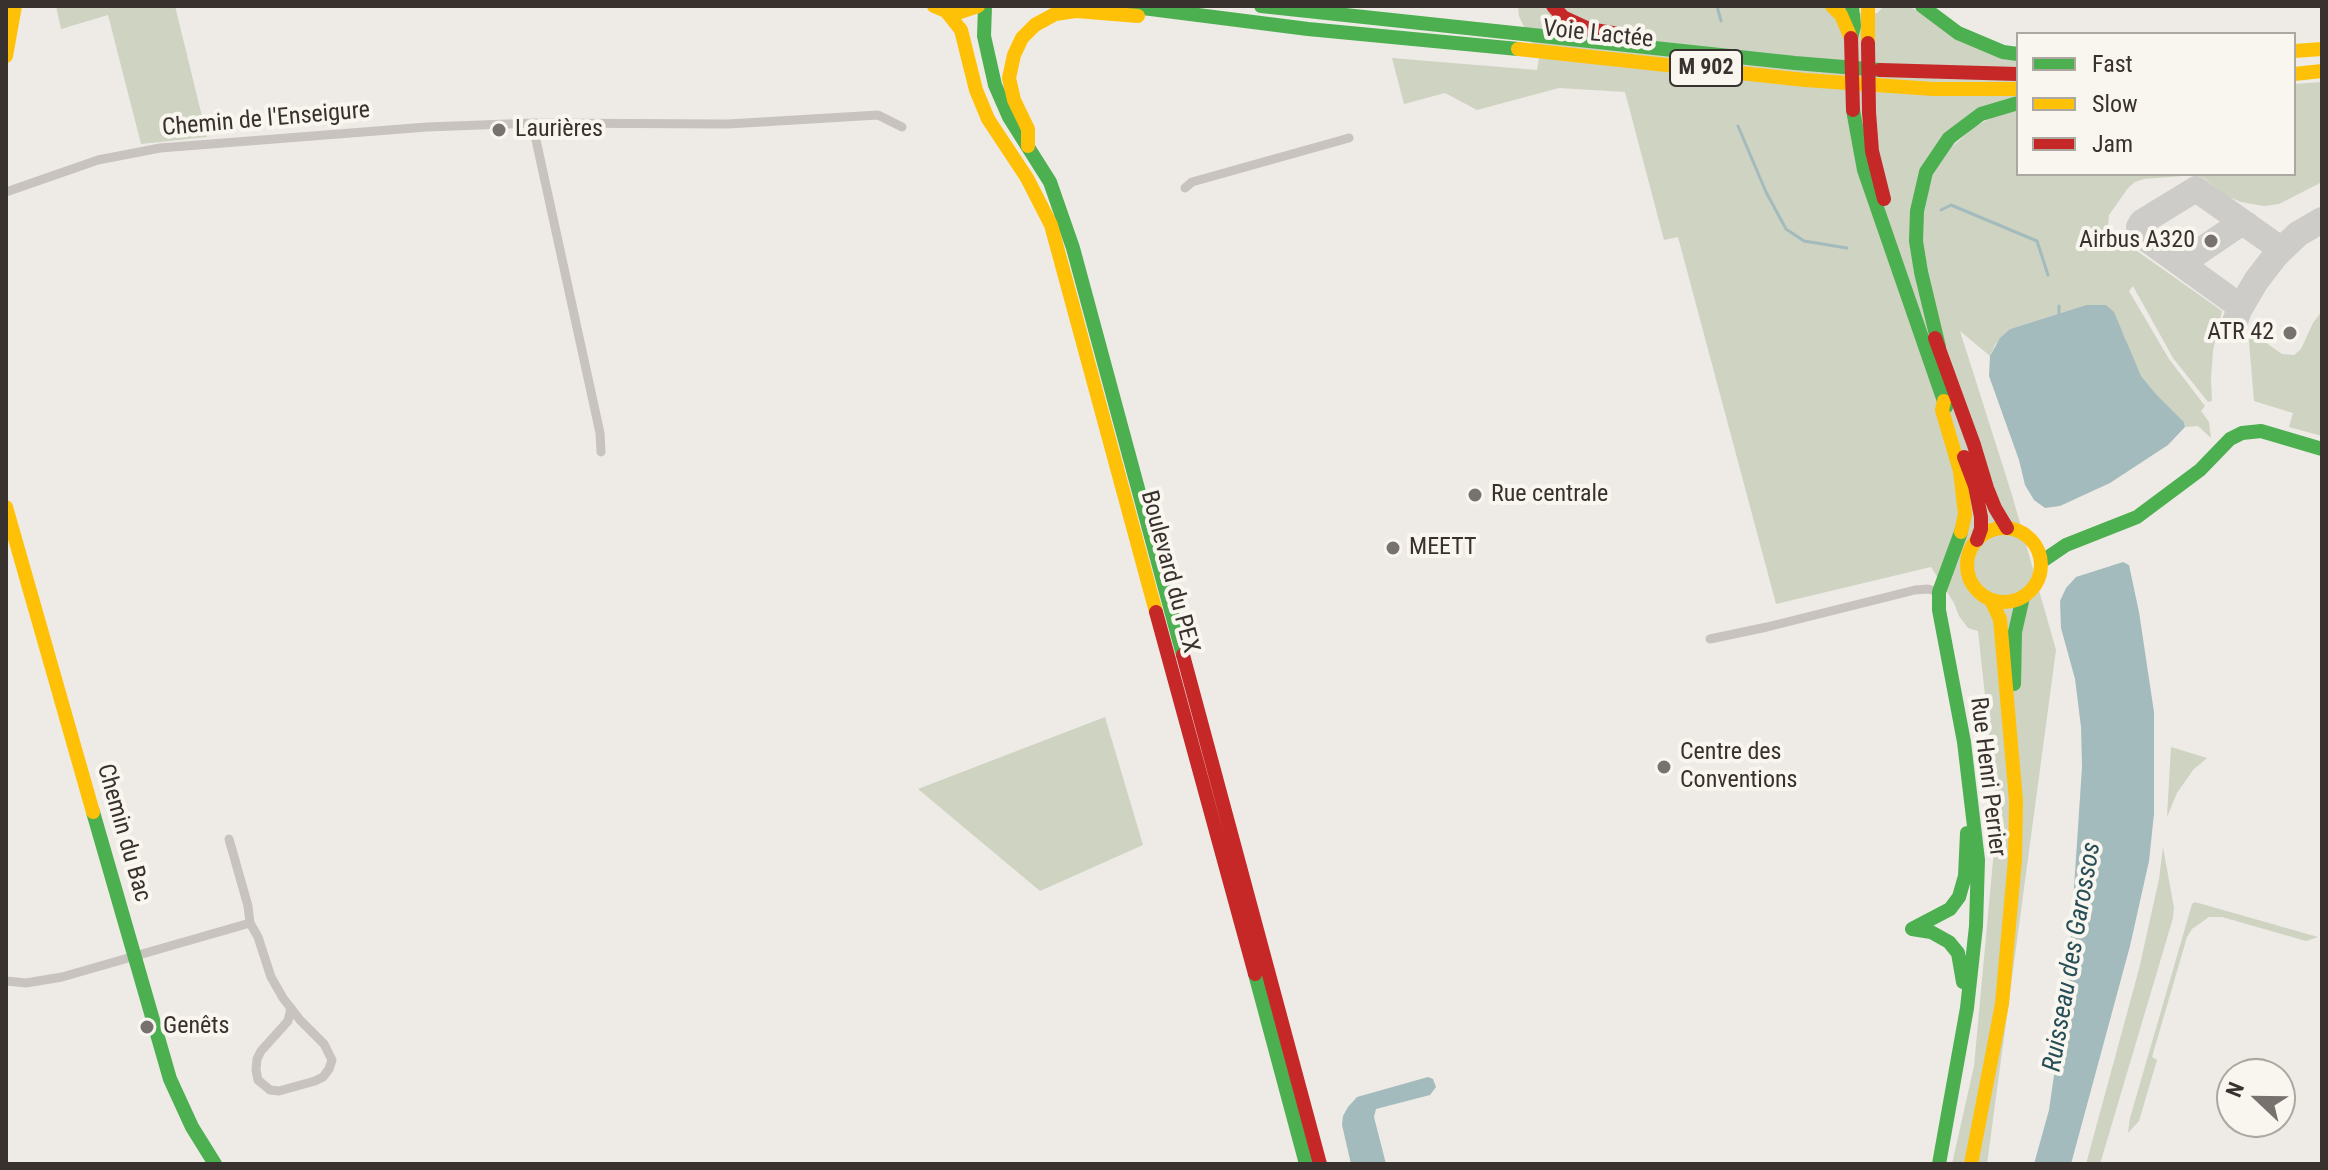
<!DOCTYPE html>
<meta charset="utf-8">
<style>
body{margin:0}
#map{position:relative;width:2328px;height:1170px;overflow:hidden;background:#eeebe6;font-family:"Roboto Condensed",sans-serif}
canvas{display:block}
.frame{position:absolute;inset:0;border:8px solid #38312d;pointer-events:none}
.legend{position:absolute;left:2016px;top:32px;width:280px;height:144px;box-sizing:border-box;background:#f9f5ef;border:2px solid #aca7a1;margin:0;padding:10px 14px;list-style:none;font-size:24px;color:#38312d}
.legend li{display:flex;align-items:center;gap:16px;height:40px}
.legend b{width:40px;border:2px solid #aca7a1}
.north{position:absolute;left:2216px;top:1058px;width:80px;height:80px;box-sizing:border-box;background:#f9f5ef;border:2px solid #aca7a1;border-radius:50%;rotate:292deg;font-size:22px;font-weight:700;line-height:32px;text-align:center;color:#38312d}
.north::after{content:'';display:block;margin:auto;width:28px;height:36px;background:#78726e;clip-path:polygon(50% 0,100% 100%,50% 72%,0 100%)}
</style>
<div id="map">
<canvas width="2328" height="1170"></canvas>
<div class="frame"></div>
<ul class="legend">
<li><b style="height:10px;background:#4caf50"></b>Fast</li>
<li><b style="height:10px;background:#ffc107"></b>Slow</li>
<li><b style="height:10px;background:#c62828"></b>Jam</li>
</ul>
<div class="north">N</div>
</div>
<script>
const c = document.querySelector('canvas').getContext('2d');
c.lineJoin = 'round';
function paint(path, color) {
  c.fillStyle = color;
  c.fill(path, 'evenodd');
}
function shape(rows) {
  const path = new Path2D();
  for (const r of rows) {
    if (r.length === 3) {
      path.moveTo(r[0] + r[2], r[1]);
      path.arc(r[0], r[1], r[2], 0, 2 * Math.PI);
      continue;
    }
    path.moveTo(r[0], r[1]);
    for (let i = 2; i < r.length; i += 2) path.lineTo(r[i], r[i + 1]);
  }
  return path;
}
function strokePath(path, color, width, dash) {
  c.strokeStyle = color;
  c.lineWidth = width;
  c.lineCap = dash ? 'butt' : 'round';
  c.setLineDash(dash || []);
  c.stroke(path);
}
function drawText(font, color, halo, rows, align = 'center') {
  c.font = font + ' "Roboto Condensed",sans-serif';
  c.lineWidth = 8;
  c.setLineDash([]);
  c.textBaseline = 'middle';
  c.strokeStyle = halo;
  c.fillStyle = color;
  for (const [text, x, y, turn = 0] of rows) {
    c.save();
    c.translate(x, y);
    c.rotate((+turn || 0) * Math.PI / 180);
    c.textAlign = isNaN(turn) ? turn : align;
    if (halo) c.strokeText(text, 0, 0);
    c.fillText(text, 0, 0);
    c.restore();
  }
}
paint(shape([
 [56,6,175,6,207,137,141,144,108,15,61,29],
 [1518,6,1846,6,1849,13,1877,13,1884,6,1909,6,1973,46,2018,61,2018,92,2012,99,1983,110,1952,147,1974,127,1998,114,2018,109,2018,174,2294,174,2294,84,2322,82,2322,182,2279,204,2264,206,2241,202,2227,196,2204,178,2196,175,2144,179,2135,182,2128,188,2109,215,2108,226,2113,234,2222,311,2213,351,2211,379,2212,401,2208,402,2173,358,2133,286,2129,291,2169,359,2205,406,2201,411,2209,422,2211,438,2198,426,2185,427,2184,422,2156,394,2141,376,2134,363,2124,335,2106,305,2086,305,2010,329,1995,345,1990,356,1960,331,2012,495,2056,650,1987,1164,1952,1164,1974,1066,1994,850,1996,797,1978,631,1968,628,1959,616,1954,603,1931,567,1776,604,1678,237,1664,240,1625,92,1559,88,1477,110,1445,93,1404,104,1392,58,1537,70,1539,58,1519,16],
 [2322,311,2322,436,2289,427,2293,413,2254,401,2248,330,2282,354,2294,355,2301,349,2313,323],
 [1105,717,1143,845,1040,891,918,789],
 [2171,747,2207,758,2193,770,2177,793,2167,817],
 [2163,847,2174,908,2173,918,2100,1164,2086,1164,2139,969,2159,879],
 [2195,902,2318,937,2306,941,2222,917,2209,917,2192,929,2187,937,2152,1057,2157,1060,2139,1121,2128,1133,2130,1118,2192,904]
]), '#ced3c2');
paint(shape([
 [2086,305,2106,305,2114,312,2141,376,2156,394,2184,422,2185,427,2168,445,2110,483,2060,506,2045,508,2034,500,2025,485,2019,460,1989,376,1990,356,2000,338,2010,329],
 [2123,562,2129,565,2139,612,2154,712,2154,814,2149,861,2130,946,2071,1164,2034,1164,2049,1110,2068,978,2082,767,2081,727,2075,679,2061,628,2060,601,2066,588,2076,577],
 [1428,1077,1433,1079,1436,1087,1430,1095,1376,1109,1374,1117,1386,1164,1351,1164,1342,1125,1343,1116,1348,1107,1357,1097]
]), '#a4bbbd');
strokePath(shape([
 [1717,6,1721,21],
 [1738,126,1766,192,1786,229,1804,241,1847,248],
 [1941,210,1951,205,2037,241,2048,275],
 [2059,306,2059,314]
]), '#a4bbbd', 3);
strokePath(shape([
 [2276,255,2298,234,2322,220],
 [2187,268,2185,264,2188,259,2238,225,2246,224],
 [2235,322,2239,310,2238,305,2141,235,2139,227,2142,222,2196,189,2275,245,2276,255,2256,281,2239,310]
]), '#ceccc8', 26);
strokePath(shape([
 [534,123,536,140,600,433,601,452],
 [1185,188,1192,182,1349,138],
 [6,192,98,160,160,148,427,127,534,123,728,124,878,115,902,127],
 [1710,639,1767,627,1915,590,1928,589,1939,592],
 [229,839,248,906,250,923,258,937,271,977,283,998,300,1020,324,1044,332,1060,329,1069,323,1077,315,1081,279,1091,270,1090,258,1080,256,1070,257,1059,261,1051,288,1021,291,1008],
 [6,981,26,983,62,977,250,923]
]), '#c8c3be', 9);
strokePath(shape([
 [985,6,984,36,995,85,1009,117,1050,182,1073,248,1183,655],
 [1127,6,1308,29,1518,49],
 [1261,6,1795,63,1880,70],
 [1922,6,1958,33,2003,52,2018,54],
 [1851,38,1854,26,1852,6],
 [1853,110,1864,170,1946,407],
 [1939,347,1921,272,1916,241,1917,211,1926,172,1949,138,1981,114,2018,103],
 [2041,562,2066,545,2137,517,2200,470,2230,439,2242,433,2261,431,2322,449],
 [2014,684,2015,632,2023,597],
 [93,812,170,1079,192,1127,215,1164],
 [1912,929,1950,909,1959,897,1965,876,1967,833],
 [1912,929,1931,932,1949,942,1958,953,1963,982],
 [1255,974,1306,1164],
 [1939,1164,1967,1008,1976,926,1978,860,1964,742,1939,610,1939,592,1961,532]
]), '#4caf50', 14);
strokePath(shape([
 [934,6,946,11,960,12,978,6],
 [1832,6,1841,15,1851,38],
 [1868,6,1868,43],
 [946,11,961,30,976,90,988,119,1027,178,1051,225,1156,612],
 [1518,49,1805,80,1933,89,2018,89],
 [2294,51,2322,49],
 [6,56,15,6],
 [2294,74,2322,71],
 [1028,146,1028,129,1014,100,1009,78,1014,55,1022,38,1035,25,1055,14,1076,11,1138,16],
 [1944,401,1942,410,1960,471,1965,514,1961,532],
 [6,507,93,812],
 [2004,565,37],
 [1971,1164,2002,1004,2015,859,2016,801,2000,619,1991,600]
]), '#ffc107', 14);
strokePath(shape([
 [1553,6,1563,17,1589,29,1618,34],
 [1880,70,2018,74],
 [1869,112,1872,151,1884,199],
 [1935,338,1974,445,1987,488,1995,508,2007,528],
 [1964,457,1975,486,1981,517,1981,529,1977,540],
 [1156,612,1255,974],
 [1183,655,1320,1164]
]), '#c62828', 14);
strokePath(shape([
 [1851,38,1853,110],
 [1868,43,1869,112]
]), '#c62828', 14);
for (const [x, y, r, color] of [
 [499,130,8,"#78726e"],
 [2211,241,8,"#78726e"],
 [2290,333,8,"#78726e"],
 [1475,495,8,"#78726e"],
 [1393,548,8,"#78726e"],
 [1664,767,8,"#78726e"],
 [147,1027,8,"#78726e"]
]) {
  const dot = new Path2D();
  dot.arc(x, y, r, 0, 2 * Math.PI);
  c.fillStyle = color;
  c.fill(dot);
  strokePath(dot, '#f9f5ef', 3);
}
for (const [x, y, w] of [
 [1706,68,72]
]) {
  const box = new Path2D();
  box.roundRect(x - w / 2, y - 18, w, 36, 6);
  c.fillStyle = '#f9f5ef';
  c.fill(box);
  strokePath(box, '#38312d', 2);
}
drawText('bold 22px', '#38312d', null, [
 ["M 902",1706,68]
]);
drawText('24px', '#38312d', '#f9f5ef', [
 ["Voie Lactée",1598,35,6],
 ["Chemin de l'Enseigure",266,120,-5],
 ["Boulevard du PEX",1169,572,75],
 ["Rue Henri Perrier",1987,777,83],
 ["Chemin du Bac",123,833,74]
]);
drawText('24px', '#38312d', '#f9f5ef', [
 ["Laurières",515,130],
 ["Airbus A320",2195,241,"right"],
 ["ATR 42",2274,333,"right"],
 ["Rue centrale",1491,495],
 ["MEETT",1409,548],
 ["Centre des",1680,753],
 ["Conventions",1680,781],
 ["Genêts",163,1027]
], 'left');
drawText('italic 26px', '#264e56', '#f9f5ef', [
 ["Ruisseau des Garossos",2073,957,-80]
]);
</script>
